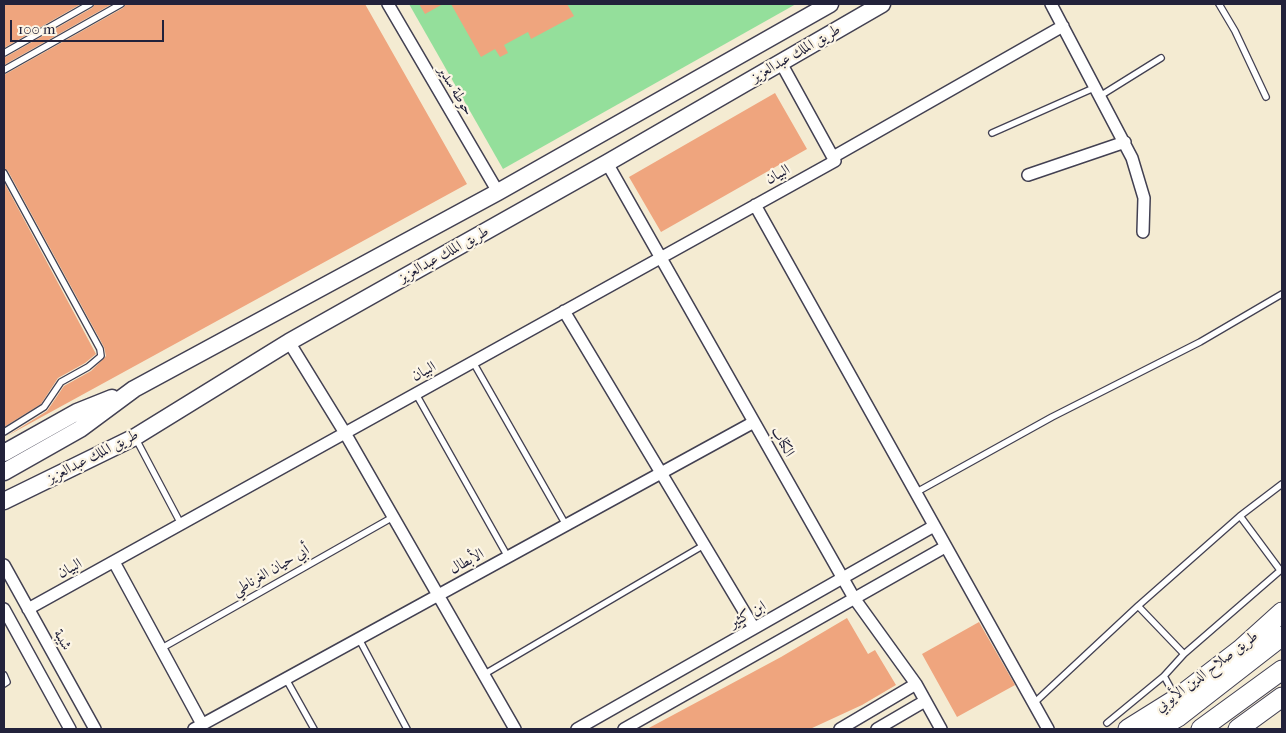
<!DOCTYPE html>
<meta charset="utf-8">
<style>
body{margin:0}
#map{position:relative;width:1286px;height:733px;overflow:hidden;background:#f4ebd2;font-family:"IM FELL French Canon",serif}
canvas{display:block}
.frame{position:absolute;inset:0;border:5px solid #22223b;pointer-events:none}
.scale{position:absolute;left:10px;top:20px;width:154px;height:22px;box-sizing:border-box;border:2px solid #22223b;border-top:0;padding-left:6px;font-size:15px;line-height:18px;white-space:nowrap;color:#22223b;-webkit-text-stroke:4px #fcf5e5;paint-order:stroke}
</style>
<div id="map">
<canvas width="1286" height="733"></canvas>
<div class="frame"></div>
<div class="scale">100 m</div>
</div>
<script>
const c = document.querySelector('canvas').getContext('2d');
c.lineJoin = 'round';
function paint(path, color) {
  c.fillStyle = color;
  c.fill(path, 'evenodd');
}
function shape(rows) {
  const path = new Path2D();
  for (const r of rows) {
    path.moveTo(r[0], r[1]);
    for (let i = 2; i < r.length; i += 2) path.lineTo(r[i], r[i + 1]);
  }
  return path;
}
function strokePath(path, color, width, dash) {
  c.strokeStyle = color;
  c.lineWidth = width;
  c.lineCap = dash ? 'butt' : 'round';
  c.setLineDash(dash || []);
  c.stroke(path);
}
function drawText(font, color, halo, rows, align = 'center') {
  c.font = font + ' "IM FELL French Canon",Amiri,serif';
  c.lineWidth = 4.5;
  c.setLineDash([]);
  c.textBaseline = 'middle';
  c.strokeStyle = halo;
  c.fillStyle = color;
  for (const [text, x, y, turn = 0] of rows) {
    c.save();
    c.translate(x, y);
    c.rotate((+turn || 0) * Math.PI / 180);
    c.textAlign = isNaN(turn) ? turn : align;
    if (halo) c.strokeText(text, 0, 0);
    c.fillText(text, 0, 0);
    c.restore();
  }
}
paint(shape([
 [409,4,796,4,503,169]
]), '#94df9b');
paint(shape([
 [4,4,81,4,4,48],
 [95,4,112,4,4,65,4,58,92,8],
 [126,4,365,4,467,184,7,436,47,411,64,386,91,371,106,356,104,347,8,171,4,168,4,75,123,8],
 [419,4,443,4,425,14],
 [451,4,567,4,574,16,531,39,528,32,504,45,508,53,500,57,495,49,481,57],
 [775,93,807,149,661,232,629,177],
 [4,182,96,354,85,363,58,378,41,404,4,427],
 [847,618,868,654,875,650,896,685,862,705,810,729,647,729,781,657],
 [979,622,1015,685,957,717,922,654]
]), '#efa57e');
const service = shape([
 [1219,4,1235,31,1266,97],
 [4,53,90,4],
 [4,70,121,4],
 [1100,96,1161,58],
 [992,133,1096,87],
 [4,173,100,349,101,356,88,367,61,382,44,407,4,432],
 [473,362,566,525],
 [416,394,508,557],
 [136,439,181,524],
 [915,493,1052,417,1200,342,1282,294],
 [1240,516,1280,570],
 [1138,606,1184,654],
 [359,639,407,729],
 [162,648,393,517],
 [4,675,7,682,4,684],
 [483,675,704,545],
 [286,679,314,729],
 [1175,696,1164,676,1184,654,1282,569],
 [1033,704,1138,606,1240,516,1282,484],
 [1107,723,1164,676]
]);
const minor = shape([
 [388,4,498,192],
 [1051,4,1132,158,1144,198,1143,232],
 [833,157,1063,26],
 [607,163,854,598,916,684,941,729],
 [1028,175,1125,142],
 [755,205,1048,729],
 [564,311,754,628],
 [289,342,345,433,515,729],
 [114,562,202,724],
 [4,565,95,729],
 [4,609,70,729],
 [28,609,835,161,781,63],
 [194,729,754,422],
 [577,729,934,526],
 [624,729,945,547],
 [840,729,916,684],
 [877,729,925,701]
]);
const secondary = shape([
 [4,453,77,412,112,398],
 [4,472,80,429,134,389,498,192,830,4],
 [4,501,135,437,289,342,607,163,882,4]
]);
const primary = shape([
 [1128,729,1176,699,1241,649,1282,612],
 [1157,729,1178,717,1282,636],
 [1201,729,1282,670],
 [1238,729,1282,697]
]);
strokePath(service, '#424052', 8);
strokePath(minor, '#424052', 14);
strokePath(secondary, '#424052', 19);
strokePath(primary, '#424052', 21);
strokePath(service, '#fff', 5.5);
strokePath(minor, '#fff', 11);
strokePath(secondary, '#fff', 16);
strokePath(primary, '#fff', 19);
drawText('15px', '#22223b', '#fcf5e5', [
 ["طريق الملك عبدالعزيز",796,54,-30],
 ["حوطة سدير",455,91,59],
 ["البيان",778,175,-29],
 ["طريق الملك عبدالعزيز",444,255,-29],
 ["البيان",424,372,-29],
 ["الكتاب",782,442,60],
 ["طريق الملك عبدالعزيز",93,457,-27],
 ["الأبطال",467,562,-29],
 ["البيان",70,569,-29],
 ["أبي حيان الغرناطي",271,571,-30],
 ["ابن كثير",748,615,-30],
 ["شيبة",62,640,61],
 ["طريق صلاح الدين الأيوبي",1207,672,-37]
]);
</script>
